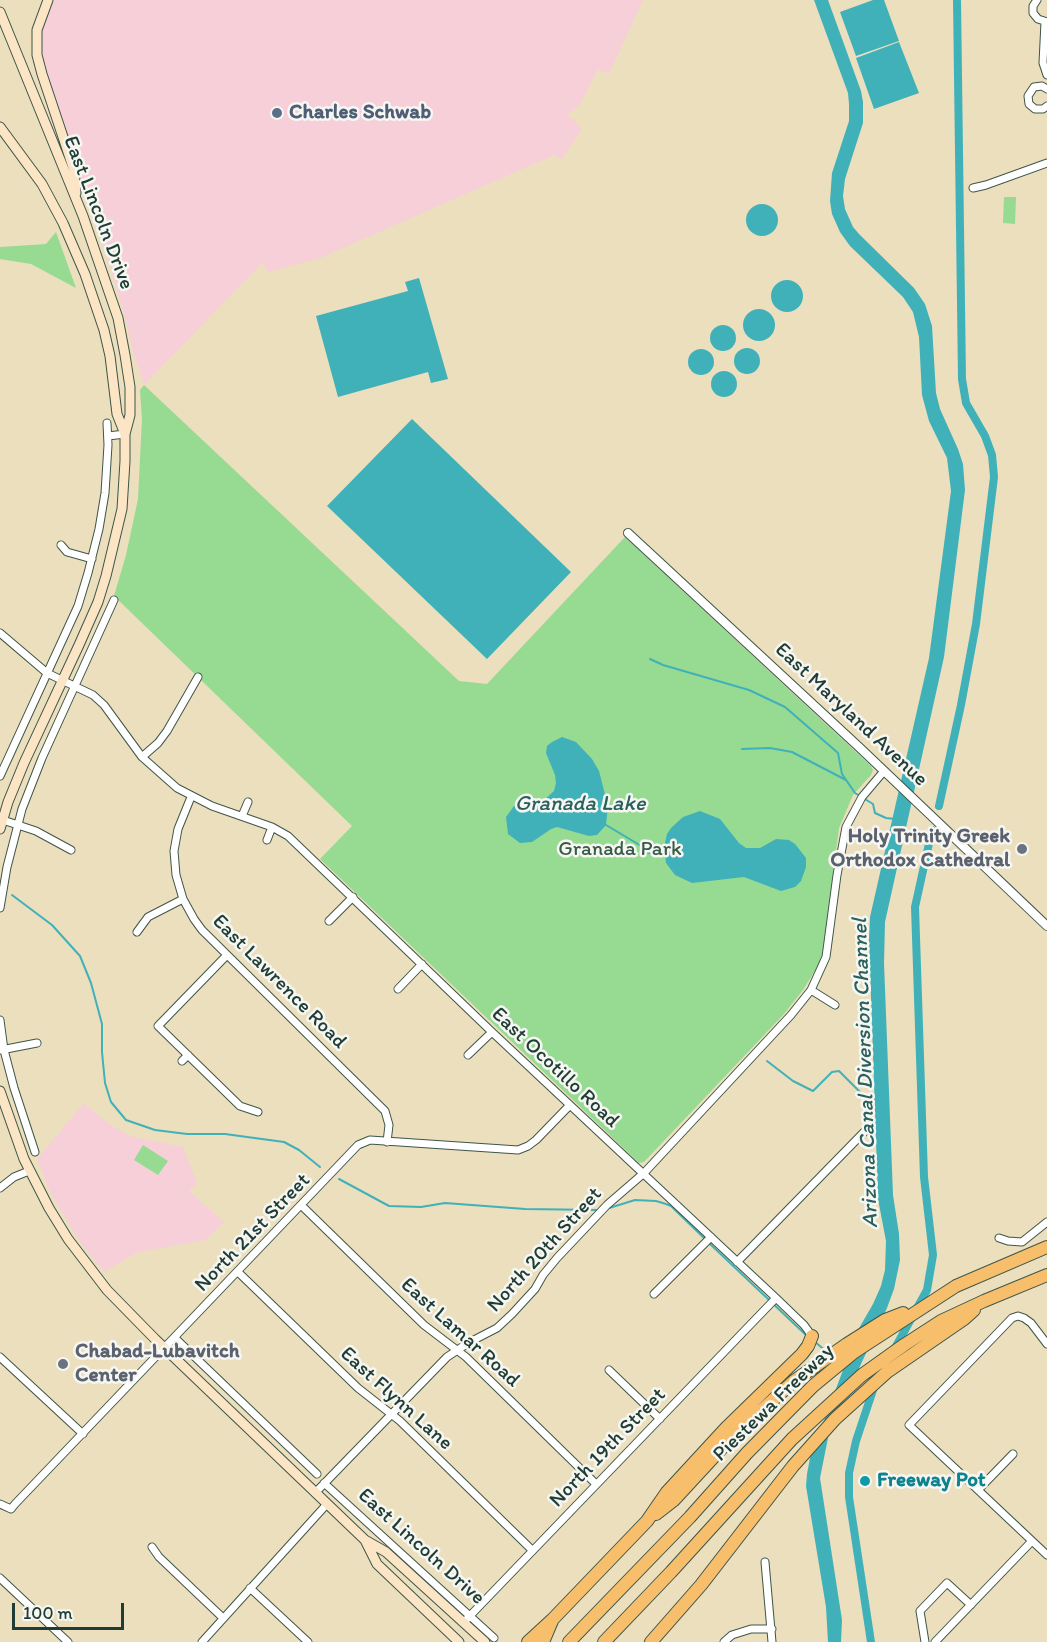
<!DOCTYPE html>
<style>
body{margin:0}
#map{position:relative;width:1047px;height:1642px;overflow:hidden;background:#ebdfbe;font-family:Itim,sans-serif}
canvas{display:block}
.scale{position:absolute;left:12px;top:1603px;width:112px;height:27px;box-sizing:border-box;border:3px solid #1f3d34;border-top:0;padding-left:8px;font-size:18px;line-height:21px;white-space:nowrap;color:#1f3d34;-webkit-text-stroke:4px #f6f6f2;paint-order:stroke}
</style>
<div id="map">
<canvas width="1047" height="1642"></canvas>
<div class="scale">100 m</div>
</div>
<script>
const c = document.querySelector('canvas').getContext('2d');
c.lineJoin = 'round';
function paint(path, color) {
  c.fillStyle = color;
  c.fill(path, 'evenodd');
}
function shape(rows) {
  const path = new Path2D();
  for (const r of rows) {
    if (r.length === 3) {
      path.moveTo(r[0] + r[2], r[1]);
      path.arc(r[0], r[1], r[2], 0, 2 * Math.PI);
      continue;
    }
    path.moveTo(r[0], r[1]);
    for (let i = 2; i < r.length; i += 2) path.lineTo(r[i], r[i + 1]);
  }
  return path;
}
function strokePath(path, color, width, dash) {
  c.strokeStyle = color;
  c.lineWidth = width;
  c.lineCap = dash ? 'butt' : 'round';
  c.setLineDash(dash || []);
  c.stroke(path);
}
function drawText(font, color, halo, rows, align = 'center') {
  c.font = font + ' Itim,sans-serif';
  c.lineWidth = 5;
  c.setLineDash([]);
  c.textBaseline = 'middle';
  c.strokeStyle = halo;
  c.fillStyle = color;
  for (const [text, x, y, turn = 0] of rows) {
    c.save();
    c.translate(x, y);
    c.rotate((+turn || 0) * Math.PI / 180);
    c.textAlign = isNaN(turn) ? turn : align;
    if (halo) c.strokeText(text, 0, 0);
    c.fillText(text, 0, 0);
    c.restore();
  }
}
paint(shape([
 [52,0,643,0,609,74,598,69,580,104,568,115,582,129,562,159,554,155,320,258,268,272,262,263,144,385,133,352,125,317,105,249,40,55,40,33],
 [84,1103,110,1125,133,1137,183,1147,197,1183,189,1191,224,1222,206,1240,138,1252,104,1272,82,1245,52,1196,37,1159]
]), '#f6cfd9');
paint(shape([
 [1004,197,1016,197,1015,224,1003,223],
 [56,232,76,288,31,264,0,259,0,247,46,244],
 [144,385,459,681,487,684,625,537,871,766,873,770,871,775,853,795,839,828,822,956,816,969,803,990,784,1014,644,1162,639,1163,320,859,352,826,114,596,126,555,138,499,142,419,140,390],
 [143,1145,168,1161,158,1175,134,1160]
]), '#97da92');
paint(shape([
 [814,0,828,0,861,91,863,102,863,123,845,179,843,196,845,209,853,227,859,234,914,288,925,304,932,326,936,393,940,409,958,449,963,464,965,490,944,657,885,922,884,963,893,1195,899,1234,900,1260,894,1289,887,1308,829,1433,820,1478,842,1620,841,1642,828,1642,826,1607,806,1486,807,1474,810,1458,858,1330,873,1304,881,1286,885,1270,886,1241,878,1199,869,939,870,917,929,658,951,491,947,458,929,421,922,395,919,337,913,312,903,297,850,246,840,232,832,214,830,201,832,173,849,121,849,104,848,93],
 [873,0,884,0,899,41,856,56,840,12],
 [899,42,919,93,874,109,856,58],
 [762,220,16],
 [419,278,448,379,431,383,428,372,338,397,316,316,408,291,405,282],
 [787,296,16],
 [759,325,16],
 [723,338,13],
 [747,361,13],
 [701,362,13],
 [724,384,13],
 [412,419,571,572,487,659,327,506],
 [562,737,576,742,592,759,599,771,608,806,606,825,597,835,589,836,557,827,551,829,532,842,520,843,508,834,506,817,514,806,543,801,554,791,556,783,555,775,546,753,547,746,552,742],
 [700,811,720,819,739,843,746,848,760,848,776,839,789,840,795,844,806,858,806,867,801,881,795,887,781,891,744,877,692,883,675,875,666,863,664,847,667,834,671,828,683,817]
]), '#40b1b9');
strokePath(shape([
 [650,659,663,665,749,690,785,707,838,753,842,774,855,793,873,804,875,813,886,818,895,819],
 [742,749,770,748,792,752,846,780],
 [606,825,643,847,645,851,649,853,659,852],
 [12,895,52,925,80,956,91,983,102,1024,102,1052,105,1083,111,1102,126,1120,155,1130,187,1134,225,1134,284,1142,299,1150,320,1167],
 [767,1061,793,1081,813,1091,832,1072,839,1071,867,1099,876,1099],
 [339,1179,389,1206,421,1207,445,1203,525,1209,598,1210],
 [606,1209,635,1200,656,1201,666,1204,671,1206,705,1239],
 [709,1243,807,1336],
 [814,1341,828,1353]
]), '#40b1b9', 2);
strokePath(shape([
 [939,806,961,705,976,624,994,477,992,455,985,436,966,403,962,379,957,0],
 [894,1350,927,1290,933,1255,924,1177,915,907,932,830],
 [871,1642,849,1497,849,1473,856,1441,874,1387]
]), '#40b1b9', 8);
const minor = shape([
 [1037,0,1033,6,1033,13,1038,19,1047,22],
 [1045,22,1043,63,1047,75],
 [1047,89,1042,86,1034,87,1028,96,1029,104,1035,109,1043,109,1047,106],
 [973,188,986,185,1047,163],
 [108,436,125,434],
 [61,545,67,552,92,559],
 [0,633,47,673,93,695,104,705,142,757,177,788,212,806,272,827,288,836,492,1032,776,1298,804,1325,812,1336],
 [142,757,158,743,167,731,198,677],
 [0,776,78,606,88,573,99,529,105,493,108,445,107,423],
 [191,797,178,829,174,851,176,875,183,899,194,919,202,930,385,1111,389,1125,387,1142],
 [242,816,248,802],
 [0,819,36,831,71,850],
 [267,840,272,827],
 [0,908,7,867,22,809,42,758,114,600],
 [329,921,353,897],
 [137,932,148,917,183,899],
 [227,955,158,1026,240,1106,258,1112],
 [398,989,422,964],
 [811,990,835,1005],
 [0,1020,4,1050,14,1088,35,1152],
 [1,1050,37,1043],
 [468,1055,492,1032],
 [182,1061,188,1055],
 [0,1188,14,1177,29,1171],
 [302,1206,424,1325,466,1357,596,1484],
 [999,1238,1008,1241,1022,1242,1047,1222],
 [737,1262,869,1127],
 [238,1272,358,1388,400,1421,532,1550],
 [654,1294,711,1237],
 [175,1338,317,1474],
 [1047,1344,1031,1323,1024,1318,1018,1316,1012,1318,909,1425,1047,1555],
 [0,1357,83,1434],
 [609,1370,660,1419],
 [324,1483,494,1638],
 [978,1490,1013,1454],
 [315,1493,447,1357,468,1343,497,1328,512,1314,535,1289,543,1275,557,1258,607,1205,644,1173,791,1015,811,990,826,957,837,875,846,827,862,797,884,771],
 [0,1504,11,1509,15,1504,358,1145,370,1140,518,1150,528,1146,536,1140,570,1105],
 [152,1547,159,1557,223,1618],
 [765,1562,772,1642],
 [0,1578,68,1642],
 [250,1588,308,1642],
 [464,1622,776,1298],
 [202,1642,327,1504],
 [724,1642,732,1635,751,1629,772,1629],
 [925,1642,920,1611,947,1583,971,1605],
 [935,1642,1032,1541]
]);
const tertiary = shape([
 [628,533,860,748,1047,926]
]);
const secondary = shape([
 [48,0,37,30,37,55,42,74,74,170,76,193],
 [0,12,83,216,108,289,118,318,125,355,130,387,130,415,125,434,125,461,122,509,106,576,98,602,79,645,24,763,8,802,0,829],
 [0,127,42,184,63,223,85,274,104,330,110,356,117,414,125,434],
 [0,1091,24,1159,49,1208,68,1239,107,1290,155,1339,365,1540,386,1552,485,1642],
 [365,1540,377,1564,459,1642]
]);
const motorway = shape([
 [656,1514,674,1500,734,1435,794,1381,847,1344,885,1320,903,1313],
 [528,1642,552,1620,647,1521,667,1492,726,1428,802,1354,808,1346,812,1336],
 [543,1642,552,1621],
 [569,1642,690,1517,747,1453,813,1386,853,1353,956,1286,1047,1247],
 [604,1642,671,1572,792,1439,862,1375,904,1345,941,1321,984,1301,1047,1275],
 [651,1642,701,1585,793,1466,835,1419,887,1372,964,1319,974,1310]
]);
strokePath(minor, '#3e5549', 9);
strokePath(tertiary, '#3e5549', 10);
strokePath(secondary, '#3e5549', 11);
strokePath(motorway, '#3e5549', 14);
strokePath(minor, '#fff', 7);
strokePath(tertiary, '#fff', 8);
strokePath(secondary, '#fce5c4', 9);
strokePath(motorway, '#f7bf6c', 12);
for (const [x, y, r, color] of [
 [277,113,6,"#5c6f8a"],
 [1022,849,6,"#6b7280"],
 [63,1364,6,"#6b7280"],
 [865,1481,6,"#0f9aa8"]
]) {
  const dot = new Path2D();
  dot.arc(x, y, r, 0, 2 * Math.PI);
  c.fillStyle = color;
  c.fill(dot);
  strokePath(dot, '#f6f6f2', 2);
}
drawText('bold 21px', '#4e5e75', '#f6f6f2', [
 ["Charles Schwab",289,113]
], 'left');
drawText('21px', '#1f3d34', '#f6f6f2', [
 ["East Lincoln Drive",98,213,69],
 ["East Maryland Avenue",851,715,43],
 ["East Lawrence Road",279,982,45],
 ["East Ocotillo Road",555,1068,43],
 ["North 21st Street",253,1233,-46],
 ["North 20th Street",545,1250,-48],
 ["East Lamar Road",460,1333,42],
 ["East Flynn Lane",396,1399,42],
 ["Piestewa Freeway",774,1403,-44],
 ["North 19th Street",608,1448,-46],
 ["East Lincoln Drive",421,1547,42]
]);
drawText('bold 21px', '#5b616d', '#f6f6f2', [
 ["Holy Trinity Greek",1010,837],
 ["Orthodox Cathedral",1010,861],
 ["Chabad-Lubavitch",75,1352,"left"],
 ["Center",75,1376,"left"]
], 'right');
drawText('21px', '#375c47', '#f6f6f2', [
 ["Granada Park",620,850]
]);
drawText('bold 21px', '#0d838f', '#f6f6f2', [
 ["Freeway Pot",877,1481]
], 'left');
drawText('italic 22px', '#29605c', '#f6f6f2', [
 ["Granada Lake",580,804],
 ["Arizona Canal Diversion Channel",866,1073,-92]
]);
</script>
